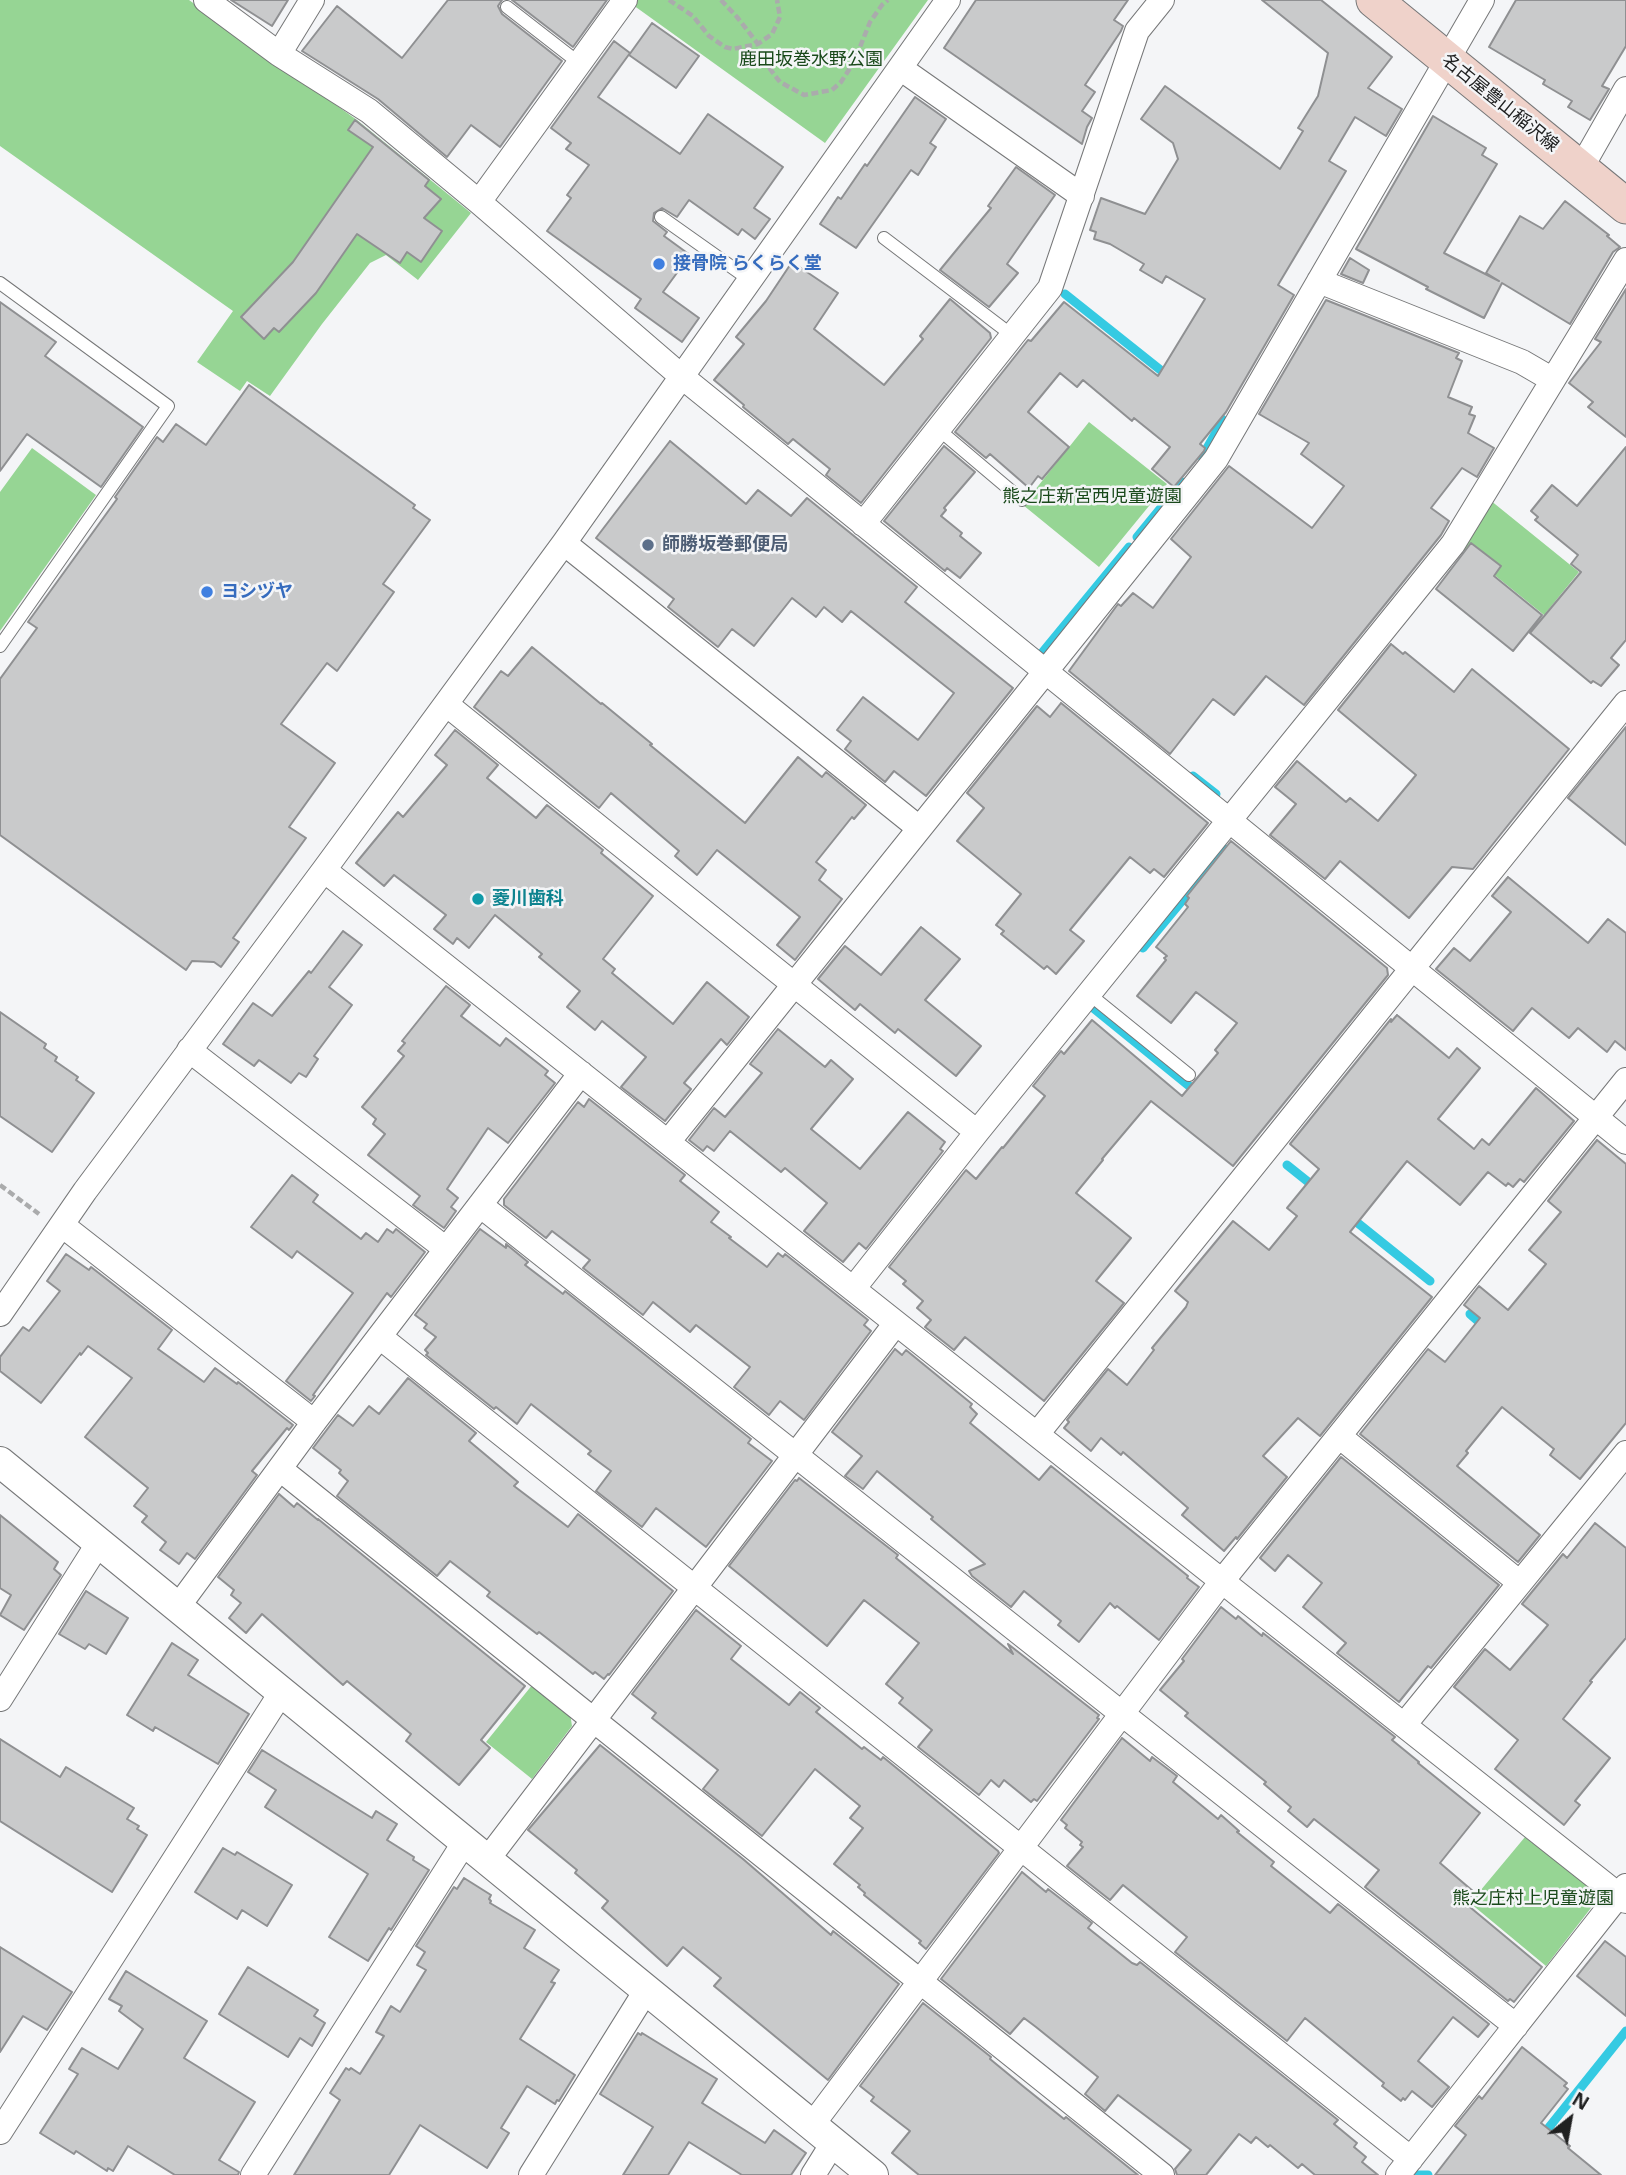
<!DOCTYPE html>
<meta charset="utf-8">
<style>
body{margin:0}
#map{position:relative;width:1626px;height:2175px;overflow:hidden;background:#f4f5f7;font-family:"Open Sans",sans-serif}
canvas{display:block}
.north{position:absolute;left:1535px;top:2084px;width:70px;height:70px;-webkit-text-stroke:5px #f4f5f7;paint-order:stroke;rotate:31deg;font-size:19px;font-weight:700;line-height:28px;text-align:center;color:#202121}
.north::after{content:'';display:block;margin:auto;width:24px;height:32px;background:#202121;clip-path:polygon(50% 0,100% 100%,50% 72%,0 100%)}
</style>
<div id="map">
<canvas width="1626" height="2175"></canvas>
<div class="north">N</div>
</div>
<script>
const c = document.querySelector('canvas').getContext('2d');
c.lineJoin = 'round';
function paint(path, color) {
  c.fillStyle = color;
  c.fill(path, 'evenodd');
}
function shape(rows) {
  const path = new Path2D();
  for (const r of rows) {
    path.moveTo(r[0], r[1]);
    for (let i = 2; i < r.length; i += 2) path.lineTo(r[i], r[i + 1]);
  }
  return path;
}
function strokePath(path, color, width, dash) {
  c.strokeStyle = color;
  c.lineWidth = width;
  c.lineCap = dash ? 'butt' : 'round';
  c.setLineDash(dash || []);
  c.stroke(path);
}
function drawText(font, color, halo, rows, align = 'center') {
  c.font = font + ' "Open Sans","Noto Sans JP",sans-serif';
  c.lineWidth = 5;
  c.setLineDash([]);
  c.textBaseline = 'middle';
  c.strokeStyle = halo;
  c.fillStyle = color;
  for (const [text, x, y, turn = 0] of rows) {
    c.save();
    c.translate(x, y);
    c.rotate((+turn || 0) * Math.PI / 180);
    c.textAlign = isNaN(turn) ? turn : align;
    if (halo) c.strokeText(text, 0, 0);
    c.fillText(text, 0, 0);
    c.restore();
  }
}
paint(shape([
 [0,0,189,0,357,120,471,213,418,280,386,255,370,263,322,324,270,396,247,381,240,391,197,362,233,311,0,146],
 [637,0,928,0,825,143,633,5],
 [1089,422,1167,484,1099,567,1023,505],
 [32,448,96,495,0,631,0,492],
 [1490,500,1579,572,1544,615,1461,548],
 [533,1684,570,1713,572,1726,532,1779,486,1742],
 [1525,1837,1590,1888,1594,1904,1546,1966,1470,1903]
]), '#96d594');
strokePath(shape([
 [1065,294,1168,376],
 [1202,457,1223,420,1212,411],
 [1137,537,1182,482],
 [1041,654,1129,547],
 [1193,776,1216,794],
 [1143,948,1225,849],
 [1092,1007,1199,1094],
 [1287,1165,1317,1189],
 [1349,1216,1430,1281],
 [1470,1314,1485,1327],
 [1542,2136,1626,2031],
 [1417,2175,1428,2175]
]), '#35cae2', 9);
const building = shape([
 [231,0,288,0,272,26,231,0],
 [448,0,502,0,498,6,502,14,562,61,500,147,471,125,447,157,378,99,302,51,337,6,402,58,448,0],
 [512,0,607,0,573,47,512,0],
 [976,0,1128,0,1114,20,1123,26,1121,31,1085,85,1095,92,1082,111,1092,118,1087,127,1082,144,944,48,976,0],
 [1262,0,1321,0,1392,57,1368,88,1402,109,1386,136,1355,117,1329,161,1346,171,1278,285,1294,295,1226,412,1200,444,1205,448,1204,451,1174,487,1152,469,1170,447,1134,418,1132,421,1083,380,1077,387,1060,373,1028,412,1069,447,1042,479,1038,476,1029,488,990,454,986,458,955,432,1028,340,1031,341,1064,302,1158,376,1205,299,1166,276,1162,283,1140,270,1144,264,1110,244,1094,239,1096,232,1090,230,1101,198,1145,214,1178,159,1173,143,1141,119,1165,86,1280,169,1303,131,1298,128,1318,96,1328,53,1262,0],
 [1516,0,1626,0,1626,46,1602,86,1609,89,1590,120,1568,107,1572,101,1543,84,1545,80,1489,47,1516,0],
 [652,23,699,56,676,88,629,55,652,23],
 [614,41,630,53,598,97,680,154,708,114,783,167,754,208,770,219,755,239,742,229,738,235,689,200,677,217,662,208,654,213,653,221,667,232,664,236,690,255,663,292,699,318,682,342,635,308,641,299,547,231,571,198,567,195,589,165,566,149,571,143,551,128,614,41],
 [915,97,946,119,930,143,936,147,918,175,911,170,856,248,820,224,838,197,841,199,865,164,867,166,915,97],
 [1433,116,1486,148,1482,155,1497,164,1444,253,1499,281,1486,273,1520,216,1543,229,1565,201,1609,235,1607,236,1620,247,1613,252,1570,324,1502,283,1484,318,1426,289,1428,287,1356,249,1433,116],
 [355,120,429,180,425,186,441,199,424,218,442,231,421,262,407,252,400,263,357,234,316,293,279,332,274,328,264,339,241,317,293,262,373,147,348,130,355,120],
 [1016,167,1055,195,1007,264,1018,273,989,307,940,270,991,208,988,206,1016,167],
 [1350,258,1369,270,1363,283,1341,274,1350,258],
 [792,262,838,293,814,329,884,385,923,339,920,336,950,299,990,333,991,338,861,503,826,475,830,469,793,439,788,444,743,407,744,405,714,380,744,344,736,337,766,301,792,262],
 [1626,289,1626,437,1588,407,1593,402,1569,383,1601,342,1595,339,1626,289],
 [1326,300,1459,353,1456,358,1462,361,1448,397,1472,407,1469,414,1475,416,1468,433,1494,448,1477,477,1462,468,1431,508,1449,521,1441,535,1304,705,1266,676,1234,715,1213,699,1170,754,1069,671,1118,604,1121,606,1133,593,1153,608,1191,557,1171,539,1229,466,1312,528,1344,486,1301,454,1309,443,1259,414,1326,300],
 [0,302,56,342,45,356,143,427,101,487,27,434,0,471,0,302],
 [249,385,415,505,413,508,430,520,383,584,394,592,337,671,327,663,281,724,335,763,289,827,306,838,233,938,239,942,221,967,214,962,192,961,186,970,0,835,0,679,37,628,28,622,117,499,115,497,157,437,163,442,176,424,206,445,249,385],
 [670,441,746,504,758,490,791,516,807,498,917,587,905,602,1013,688,926,796,894,771,885,782,845,749,851,741,837,730,863,697,918,740,954,693,851,611,842,622,824,607,816,617,792,598,754,646,732,629,718,647,668,607,674,599,596,538,670,441],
 [944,446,975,472,944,508,946,510,941,516,962,533,960,536,981,553,960,578,947,568,945,571,884,521,944,446],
 [1626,447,1626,640,1611,658,1619,665,1601,686,1593,681,1591,683,1530,633,1581,572,1571,564,1578,555,1535,520,1538,517,1531,511,1552,485,1577,506,1626,447],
 [1471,543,1501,566,1494,576,1542,615,1513,651,1436,589,1471,543],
 [1391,644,1403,654,1405,652,1454,692,1472,669,1569,749,1473,869,1452,867,1409,918,1340,861,1325,879,1270,835,1296,804,1275,787,1297,761,1346,802,1350,798,1378,821,1416,775,1338,710,1391,644],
 [532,647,601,704,602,703,652,744,650,745,745,823,798,757,822,777,826,772,866,805,854,819,852,817,816,862,826,870,819,880,842,899,795,960,777,945,800,917,717,850,697,875,675,856,679,851,611,793,599,808,474,707,501,671,508,676,532,647],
 [1061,703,1208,823,1164,877,1154,869,1150,873,1130,857,1070,930,1084,941,1056,974,1047,966,1044,969,1001,934,1004,931,996,925,1021,894,957,841,984,808,967,793,1037,706,1050,717,1061,703],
 [1626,727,1626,845,1568,798,1626,727],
 [455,730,498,765,487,778,536,818,547,805,603,850,601,853,653,896,603,959,615,969,612,973,673,1024,707,982,749,1017,727,1045,721,1039,684,1083,691,1089,665,1121,621,1087,646,1057,602,1021,595,1030,567,1007,580,991,539,957,542,954,495,915,469,948,457,938,453,944,434,929,446,915,394,875,384,886,356,863,398,812,403,817,447,765,435,755,455,730],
 [1231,841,1387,968,1388,975,1233,1166,1151,1101,1102,1159,1103,1160,1076,1193,1131,1238,1096,1281,1124,1303,1044,1401,965,1337,954,1350,925,1327,931,1320,917,1308,923,1301,903,1284,906,1281,889,1267,966,1170,976,1179,1002,1147,1003,1148,1045,1096,1033,1086,1061,1051,1064,1054,1092,1020,1182,1096,1218,1053,1215,1050,1237,1023,1196,992,1171,1023,1137,996,1166,960,1164,958,1167,956,1156,947,1188,907,1185,904,1189,898,1187,896,1231,841],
 [1508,877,1588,943,1608,919,1626,933,1626,1050,1615,1041,1607,1052,1578,1028,1569,1038,1532,1008,1513,1031,1436,969,1454,948,1470,961,1511,912,1492,896,1508,877],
 [921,927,960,959,925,1000,981,1046,956,1076,898,1029,895,1033,860,1004,855,1010,818,979,845,946,881,975,921,927],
 [343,931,362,945,329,987,352,1005,314,1056,318,1059,306,1077,299,1073,291,1083,259,1060,254,1066,223,1044,253,1003,272,1016,309,971,311,973,343,931],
 [446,986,470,1005,461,1016,500,1046,506,1038,548,1071,545,1075,555,1083,508,1143,488,1128,447,1189,458,1198,451,1207,456,1211,444,1228,413,1205,420,1196,368,1155,385,1134,373,1124,376,1119,362,1107,404,1056,398,1051,405,1043,402,1041,446,986],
 [0,1012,46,1044,44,1048,57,1057,55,1061,78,1077,76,1080,94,1093,52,1152,0,1116,0,1012],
 [1397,1015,1449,1058,1457,1048,1480,1068,1438,1119,1474,1149,1482,1139,1489,1145,1536,1088,1574,1121,1524,1182,1520,1179,1513,1187,1508,1183,1506,1186,1488,1172,1460,1205,1407,1161,1350,1232,1432,1297,1320,1436,1298,1418,1263,1456,1287,1477,1237,1539,1236,1537,1224,1551,1182,1515,1188,1508,1123,1452,1121,1455,1101,1438,1091,1451,1064,1428,1069,1422,1067,1420,1108,1369,1127,1385,1154,1350,1152,1348,1186,1307,1188,1302,1175,1291,1233,1221,1269,1250,1297,1216,1287,1208,1319,1169,1290,1144,1391,1019,1391,1022,1397,1015],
 [778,1029,825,1067,831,1060,853,1079,811,1129,860,1169,908,1112,945,1142,940,1149,943,1151,866,1249,859,1243,843,1262,804,1231,827,1203,785,1168,781,1172,730,1131,714,1151,707,1146,703,1151,689,1140,714,1108,725,1117,762,1073,750,1064,778,1029],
 [589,1099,685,1175,680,1181,719,1212,711,1222,731,1237,729,1238,767,1267,778,1253,783,1257,785,1254,868,1320,864,1325,871,1331,804,1420,780,1401,769,1415,734,1387,750,1367,696,1325,690,1332,653,1302,643,1315,583,1268,590,1260,552,1231,546,1238,504,1205,504,1199,578,1102,584,1107,589,1099],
 [1597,1140,1626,1164,1626,1423,1580,1479,1550,1455,1554,1449,1502,1407,1466,1451,1468,1453,1457,1466,1540,1535,1518,1562,1360,1434,1428,1349,1445,1362,1480,1318,1464,1305,1479,1286,1508,1310,1546,1264,1529,1250,1561,1212,1548,1201,1597,1140],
 [292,1175,318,1195,313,1202,361,1239,366,1233,378,1242,387,1229,393,1233,396,1229,425,1252,391,1297,387,1293,313,1395,315,1396,311,1401,286,1381,353,1293,297,1251,292,1258,251,1227,292,1175],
 [480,1229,506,1248,506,1244,528,1262,525,1265,563,1294,565,1291,751,1439,748,1443,772,1461,706,1547,656,1508,642,1527,596,1491,611,1471,588,1454,591,1451,531,1404,517,1424,496,1407,494,1409,426,1355,428,1353,425,1350,436,1337,424,1328,427,1324,415,1315,480,1229],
 [66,1254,89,1270,91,1267,172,1330,158,1349,204,1382,215,1368,237,1384,238,1382,293,1425,289,1430,287,1428,252,1471,257,1475,195,1559,187,1553,179,1564,160,1550,166,1542,142,1522,147,1516,134,1506,148,1488,85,1437,132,1378,88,1346,81,1355,80,1353,41,1403,0,1371,0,1357,23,1327,29,1331,60,1291,47,1281,66,1254],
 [895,1349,902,1355,906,1350,972,1404,970,1407,977,1414,970,1423,1039,1480,1051,1466,1188,1576,1187,1578,1199,1587,1159,1640,1117,1606,1115,1608,1110,1603,1079,1642,1058,1625,1061,1621,1024,1591,1011,1607,972,1576,969,1571,985,1564,931,1519,933,1517,877,1471,863,1489,845,1476,862,1456,832,1432,895,1349],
 [408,1378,476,1433,469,1441,518,1482,514,1486,568,1527,578,1514,673,1591,609,1675,608,1674,604,1679,595,1672,593,1674,539,1632,537,1634,487,1596,490,1592,450,1561,437,1576,337,1496,348,1481,339,1473,341,1470,313,1448,338,1415,353,1426,369,1406,379,1414,408,1378],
 [1341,1457,1499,1585,1431,1668,1428,1666,1399,1702,1337,1653,1346,1643,1303,1607,1322,1583,1288,1555,1275,1571,1260,1558,1341,1457],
 [799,1478,898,1555,896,1558,1013,1654,1008,1644,1099,1715,1097,1718,1099,1719,1037,1801,1034,1799,1031,1802,1004,1780,999,1787,991,1780,979,1795,918,1747,932,1730,899,1703,903,1698,886,1684,919,1643,864,1600,827,1646,729,1566,795,1480,797,1481,799,1478],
 [279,1494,294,1507,297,1503,318,1520,318,1519,525,1686,481,1740,490,1748,459,1785,406,1741,411,1734,347,1681,343,1685,262,1614,246,1633,229,1618,241,1603,231,1595,234,1590,218,1577,279,1494],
 [0,1515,58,1562,54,1569,61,1575,24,1630,0,1615,11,1595,0,1588,0,1515],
 [1595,1523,1626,1548,1626,1638,1590,1681,1592,1682,1563,1719,1610,1758,1575,1801,1580,1805,1564,1825,1495,1769,1518,1740,1454,1687,1485,1649,1510,1670,1548,1625,1522,1604,1563,1554,1567,1558,1595,1523],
 [86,1591,128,1618,106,1654,89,1644,85,1649,59,1634,86,1591],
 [1221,1607,1236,1619,1238,1616,1262,1636,1263,1633,1395,1737,1392,1740,1419,1762,1418,1763,1480,1813,1440,1863,1474,1892,1465,1903,1542,1967,1514,2002,1510,1999,1508,2001,1365,1887,1379,1870,1314,1819,1307,1827,1288,1811,1291,1807,1264,1784,1266,1782,1185,1716,1188,1713,1160,1690,1184,1661,1182,1659,1221,1607],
 [696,1610,741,1646,731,1659,789,1705,800,1692,820,1708,816,1712,862,1749,864,1747,881,1760,883,1757,998,1851,999,1853,926,1949,919,1943,921,1941,864,1895,865,1893,858,1887,860,1885,834,1864,863,1828,850,1818,860,1806,815,1769,762,1836,703,1789,718,1770,652,1718,656,1713,632,1694,696,1610],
 [172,1643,198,1660,188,1675,249,1714,218,1764,155,1727,153,1731,127,1715,172,1643],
 [1122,1738,1150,1761,1152,1757,1177,1776,1173,1782,1218,1819,1221,1815,1239,1831,1237,1832,1274,1862,1271,1866,1330,1913,1338,1904,1489,2024,1478,2037,1453,2017,1418,2061,1449,2087,1432,2107,1412,2091,1405,2100,1403,2098,1401,2101,1382,2086,1384,2083,1305,2018,1287,2041,1175,1952,1187,1937,1123,1885,1110,1900,1067,1866,1083,1847,1080,1845,1082,1842,1065,1828,1067,1825,1061,1820,1122,1738],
 [0,1739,60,1777,66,1767,134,1808,127,1819,139,1826,137,1829,147,1835,112,1892,0,1821,0,1739],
 [600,1745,743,1859,831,1935,833,1931,899,1984,828,2080,714,1986,721,1978,683,1947,667,1966,602,1908,608,1901,575,1873,577,1870,528,1830,600,1745],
 [262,1750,372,1818,376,1811,397,1824,387,1840,414,1857,413,1860,429,1870,391,1930,389,1928,368,1961,329,1937,368,1874,265,1807,276,1790,248,1772,262,1750],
 [223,1848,235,1855,237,1852,292,1885,267,1926,242,1910,237,1919,195,1892,223,1848],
 [1022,1872,1046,1892,1048,1889,1092,1923,1088,1928,1132,1963,1137,1965,1140,1962,1338,2120,1334,2124,1357,2143,1354,2147,1366,2157,1362,2162,1378,2175,1315,2175,1302,2164,1298,2168,1270,2145,1268,2147,1256,2137,1251,2143,1239,2134,1206,2175,1177,2175,1175,2169,1191,2150,1118,2095,1105,2111,1085,2094,1098,2077,1036,2027,1024,2018,1010,2034,941,1979,1022,1872],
 [464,1878,491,1895,489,1899,491,1901,490,1903,535,1930,524,1948,559,1970,551,1982,555,1983,520,2039,575,2075,559,2101,557,2100,555,2104,527,2086,501,2128,509,2133,487,2168,420,2125,389,2175,294,2175,340,2100,330,2093,346,2068,349,2070,351,2068,360,2074,384,2036,376,2032,391,2006,400,2012,426,1970,417,1965,425,1952,416,1946,454,1887,457,1889,464,1878],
 [1605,1941,1626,1957,1626,2016,1577,1976,1605,1941],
 [0,1947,72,1992,47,2030,23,2016,0,2052,0,1947],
 [248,1967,318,2010,314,2016,325,2023,312,2046,300,2038,288,2057,219,2014,248,1967],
 [126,1971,207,2021,184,2058,255,2102,219,2160,239,2172,238,2175,175,2175,128,2146,113,2171,108,2168,107,2171,76,2151,74,2154,40,2133,78,2074,69,2069,82,2048,118,2069,143,2029,119,2011,122,2006,109,1999,126,1971],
 [923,2003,991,2057,990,2059,1024,2087,1064,2119,1066,2117,1138,2175,919,2175,892,2153,910,2131,871,2101,874,2097,860,2086,923,2003],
 [638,2033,641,2035,642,2033,717,2079,702,2103,765,2143,774,2130,806,2153,791,2175,742,2175,689,2142,668,2175,623,2175,653,2127,600,2094,638,2033],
 [1522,2047,1567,2083,1564,2086,1568,2089,1541,2123,1570,2146,1568,2148,1601,2175,1435,2175,1466,2135,1455,2126,1479,2096,1482,2099,1522,2047]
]);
paint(building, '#c9cacb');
strokePath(building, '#8f9092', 2);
const service = shape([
 [507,7,579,63],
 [661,217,750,280],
 [884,238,1013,336],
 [0,283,168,406,0,646],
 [938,429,1022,500],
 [1089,994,1189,1075]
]);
const minor = shape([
 [206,0,279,54,369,111,479,202,681,376,1626,1142],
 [279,54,312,0],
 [900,68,1082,196],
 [1581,168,1626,89],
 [479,202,625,0],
 [1319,281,1522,362,1553,380],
 [863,524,1050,288,1137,31,1162,0],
 [564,543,919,828],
 [446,704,977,1132],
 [324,870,1626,1901],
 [189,1050,446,1249],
 [668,1142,1216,459,1482,0],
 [480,1205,1516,2026],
 [62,1225,314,1422],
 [853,1289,977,1132,1453,544,1626,260],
 [0,1314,85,1191,324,870,564,543,948,0],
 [380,1337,1411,2159],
 [1037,1434,1626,703],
 [1339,1436,1520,1583],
 [280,1469,1162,2175],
 [177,1608,314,1422,581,1073],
 [0,1699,98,1544],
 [1404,1725,1626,1453],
 [487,1860,896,1323],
 [812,2125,1222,1581,1626,1080],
 [0,2132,281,1693],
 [253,2175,464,1843],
 [531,2175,647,1989],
 [813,2175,833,2143],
 [1398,2175,1626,1886]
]);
const tertiary = shape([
 [0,1462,873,2175]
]);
const secondary = shape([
 [1374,0,1626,206]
]);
strokePath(service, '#767778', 14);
strokePath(minor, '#767778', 26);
strokePath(tertiary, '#767778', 32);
strokePath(secondary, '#767778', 37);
strokePath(shape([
 [669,0,693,16,709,36,725,47,733,49,758,44,772,34,780,17,777,0],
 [721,0,737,17,758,44,770,69,780,82,804,95,832,90,841,82,854,62,870,22,882,5,888,0],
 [0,1185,39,1214]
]), '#aaabac', 4.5, [7, 3.5]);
strokePath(service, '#fff', 12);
strokePath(minor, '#fff', 24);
strokePath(tertiary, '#fff', 30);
strokePath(secondary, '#efd2ca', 35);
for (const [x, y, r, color] of [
 [659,264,7,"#3f7fe0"],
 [648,545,7,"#5c6f8a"],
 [207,592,7,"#3f7fe0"],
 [478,899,7,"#0f9aa8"]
]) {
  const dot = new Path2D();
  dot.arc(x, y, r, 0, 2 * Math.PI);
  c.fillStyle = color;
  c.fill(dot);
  strokePath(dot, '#f4f5f7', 2.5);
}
drawText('18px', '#19491a', '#f4f5f7', [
 ["鹿田坂巻水野公園",811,60],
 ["熊之庄新宮西児童遊園",1092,497],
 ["熊之庄村上児童遊園",1533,1899]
]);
drawText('18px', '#202121', '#f4f5f7', [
 ["名古屋豊山稲沢線",1500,103,39]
]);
drawText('bold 18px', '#366cbe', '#f4f5f7', [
 ["接骨院 らくらく堂",673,264],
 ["ヨシヅヤ",221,592]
], 'left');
drawText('bold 18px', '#4e5e75', '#f4f5f7', [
 ["師勝坂巻郵便局",662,545]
], 'left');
drawText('bold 18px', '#0d838f', '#f4f5f7', [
 ["菱川歯科",492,899]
], 'left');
</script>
